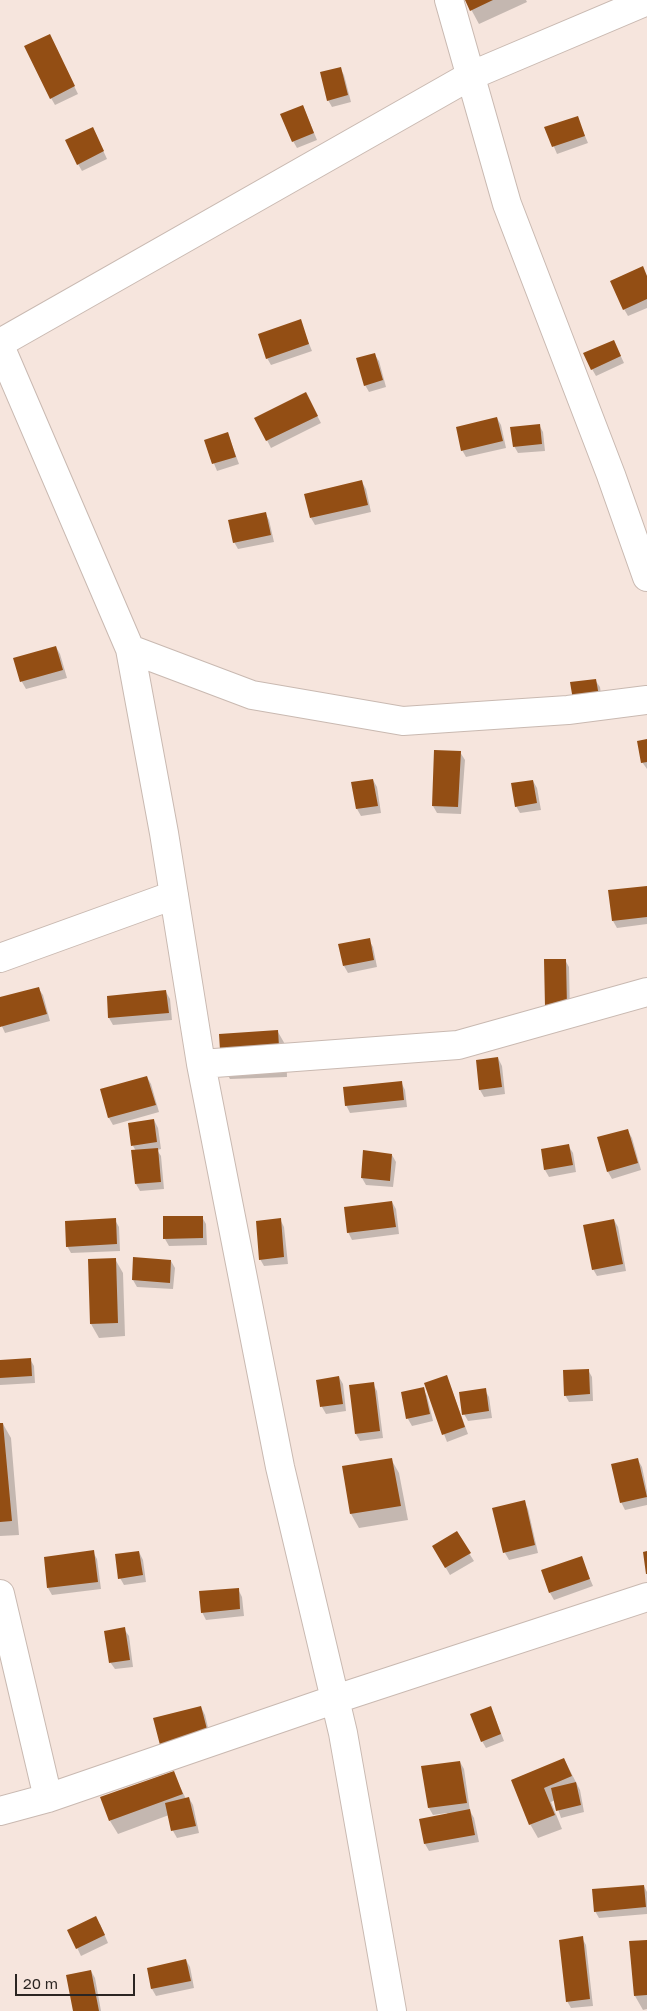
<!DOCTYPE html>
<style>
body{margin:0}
#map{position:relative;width:647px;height:2011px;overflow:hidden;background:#f6e5dd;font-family:"Golos Text",sans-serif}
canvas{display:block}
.scale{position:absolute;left:15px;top:1974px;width:120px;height:22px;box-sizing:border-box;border:2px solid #2b2522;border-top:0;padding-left:6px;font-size:15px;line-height:18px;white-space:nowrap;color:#2b2522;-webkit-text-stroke:4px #f6e5dd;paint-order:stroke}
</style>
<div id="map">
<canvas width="647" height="2011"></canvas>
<div class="scale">20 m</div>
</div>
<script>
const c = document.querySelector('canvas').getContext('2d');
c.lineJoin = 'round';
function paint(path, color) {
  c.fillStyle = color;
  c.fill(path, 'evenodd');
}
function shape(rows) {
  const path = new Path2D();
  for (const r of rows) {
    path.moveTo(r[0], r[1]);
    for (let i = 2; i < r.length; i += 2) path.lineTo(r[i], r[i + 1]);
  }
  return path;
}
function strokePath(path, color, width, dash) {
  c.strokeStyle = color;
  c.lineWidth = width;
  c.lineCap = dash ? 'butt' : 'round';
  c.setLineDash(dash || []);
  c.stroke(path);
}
paint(shape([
 [466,0,526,0,527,2,479,24],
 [53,43,78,94,55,105,51,98],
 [340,68,344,75,351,102,332,107,328,100],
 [303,106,317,140,297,148,293,141],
 [577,117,588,143,557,154,546,128],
 [96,135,107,159,82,171,78,164],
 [647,276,647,308,628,316,624,309],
 [300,321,312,351,271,365,267,358],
 [617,348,624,363,596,376,592,369],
 [374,354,379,361,386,387,369,392,365,385],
 [309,400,321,423,271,448,256,419],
 [497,418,501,425,506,448,466,457,462,450],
 [539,425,543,432,545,451,518,453,514,446],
 [228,434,239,464,217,471,205,441],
 [362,482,366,489,371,512,315,525,311,518],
 [265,513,269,520,274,542,238,549,234,542],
 [56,647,60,654,67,678,26,689,22,682,15,659],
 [595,680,600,687,603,709,579,713],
 [647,740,647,769,642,762],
 [460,752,465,760,461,814,437,813,433,806],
 [373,780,377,787,381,813,361,816,357,809],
 [533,781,537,788,541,810,520,813,516,806],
 [647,887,647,924,617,928,613,921],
 [369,940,373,947,377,967,348,973,344,966],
 [565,960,569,967,570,1014,550,1014],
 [38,988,43,995,50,1021,5,1033,0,1022,0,999],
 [166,992,170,999,172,1020,113,1025,109,1018,108,997],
 [278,1032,286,1046,287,1077,230,1079,222,1065],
 [498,1058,502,1066,505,1094,484,1097,480,1090,477,1061],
 [147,1077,151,1084,159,1112,113,1125,109,1118,101,1090],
 [401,1082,405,1090,407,1107,350,1113,346,1105],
 [154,1120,158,1128,161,1149,157,1150,161,1156,164,1189,140,1191,136,1184,132,1151,136,1151,133,1146],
 [628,1131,632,1138,641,1170,612,1179,608,1172],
 [568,1145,573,1153,576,1172,549,1177,545,1170,542,1150],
 [392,1155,396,1162,393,1187,366,1185,362,1178],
 [392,1202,396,1209,399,1234,352,1240,348,1232],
 [202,1217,206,1224,207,1245,169,1246,165,1239],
 [280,1219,284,1227,288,1264,264,1266,260,1259],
 [115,1220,119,1227,120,1251,71,1253,67,1246],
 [614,1220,618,1227,626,1271,597,1276,593,1269],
 [115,1259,123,1273,125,1336,99,1338,91,1324],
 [171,1261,175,1268,173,1289,137,1287,133,1280],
 [30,1359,34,1366,35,1383,0,1385,0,1361],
 [588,1370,592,1377,593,1401,569,1402,565,1395],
 [339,1377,343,1384,346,1411,326,1414,322,1407,317,1381],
 [447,1377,468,1434,447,1442,425,1384],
 [373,1384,377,1391,383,1438,360,1441,356,1434],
 [423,1389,427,1396,433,1421,412,1426,408,1419,402,1393],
 [485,1390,489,1397,492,1418,468,1421,464,1414],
 [0,1424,3,1424,11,1438,19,1535,0,1536],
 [391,1459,399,1473,408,1520,359,1528,351,1514,343,1467],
 [638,1460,642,1467,647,1491,647,1505,625,1510,621,1502],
 [524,1502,528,1509,538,1553,509,1560,505,1553],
 [456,1533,474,1561,450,1575,433,1546],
 [93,1552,97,1559,101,1589,52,1595,48,1588],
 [139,1552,143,1560,146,1582,124,1585,120,1578],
 [581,1558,593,1586,554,1600,550,1593],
 [238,1589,242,1597,244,1616,206,1620,202,1612],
 [124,1629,129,1636,133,1667,115,1669,110,1662],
 [201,1707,205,1715,211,1740,165,1752],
 [494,1715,504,1741,486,1748,482,1741],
 [564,1759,580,1790,584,1812,561,1818,555,1800,551,1802,562,1829,538,1838,530,1824,512,1780],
 [460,1762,464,1769,470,1811,474,1818,479,1842,429,1851,425,1844,420,1820,448,1815,447,1813,433,1815,429,1808],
 [173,1772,186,1799,189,1798,193,1805,199,1833,177,1838,173,1831,169,1815,118,1834,110,1821],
 [644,1886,647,1892,647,1914,599,1918,595,1911],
 [100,1924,108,1943,81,1956,69,1931],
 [582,1938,586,1945,593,2006,571,2008,567,2001],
 [647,1941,647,2009,643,2010,635,1996],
 [186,1960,190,1967,194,1988,156,1996,152,1989,148,1969],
 [91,1971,95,1978,101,2011,74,2011]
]), '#0003');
paint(shape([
 [465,0,493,0,470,11],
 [50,34,75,86,50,99,24,46],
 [341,67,348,95,327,101,320,72],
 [303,105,314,133,292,142,280,114],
 [578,116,585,136,552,147,544,127],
 [93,127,104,151,77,165,65,140],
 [643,266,647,276,647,299,623,310,610,281],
 [301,319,309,344,266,359,258,334],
 [614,340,621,356,591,370,583,353],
 [375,353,383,380,364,386,356,358],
 [306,392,318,416,266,441,254,418],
 [497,417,503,441,461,451,456,427],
 [540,424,542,444,513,447,510,427],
 [228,432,236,457,212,464,204,440],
 [362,480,368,505,310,518,304,494],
 [266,512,271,535,233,543,228,520],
 [56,646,63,670,20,682,13,658],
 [596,679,600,702,574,706,570,682],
 [647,739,647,762,641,763,637,741],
 [434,750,461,751,458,807,432,806],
 [373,779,378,806,356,809,351,782],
 [533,780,537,803,515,807,511,783],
 [647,886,647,917,612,921,608,890],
 [370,938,374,960,343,966,338,944],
 [544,959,566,959,567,1007,545,1007],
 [39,987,47,1014,0,1027,0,997],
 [166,990,169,1013,108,1018,107,996],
 [278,1030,280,1063,221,1066,219,1034],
 [498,1057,502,1087,479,1090,476,1060],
 [147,1076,156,1105,108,1118,100,1089],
 [402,1081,404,1100,345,1106,343,1087],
 [154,1119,157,1142,131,1146,128,1123],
 [628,1129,638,1163,607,1172,597,1137],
 [569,1144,573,1165,544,1170,541,1149],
 [158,1148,161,1182,135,1184,131,1150],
 [363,1150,392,1154,390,1181,361,1178],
 [392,1201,396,1227,347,1233,344,1207],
 [163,1216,203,1216,203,1238,163,1239],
 [116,1218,117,1244,66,1247,65,1221],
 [281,1218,284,1257,259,1260,256,1221],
 [614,1219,623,1264,592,1270,583,1225],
 [133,1257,171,1260,170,1283,132,1280],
 [116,1258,118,1323,90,1324,88,1259],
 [31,1358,32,1376,0,1378,0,1360],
 [589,1369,590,1394,564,1396,563,1370],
 [447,1375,465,1427,442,1435,424,1383],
 [339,1376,343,1404,320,1407,316,1380],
 [374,1382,380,1431,355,1434,349,1385],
 [424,1387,430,1414,406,1419,401,1392],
 [486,1388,489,1411,462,1415,459,1392],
 [0,1423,3,1423,12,1521,0,1522],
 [392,1458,401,1506,350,1514,342,1466],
 [638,1458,647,1497,620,1503,611,1464],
 [525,1500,535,1545,503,1553,492,1508],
 [457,1531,471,1553,445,1568,432,1546],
 [94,1550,98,1582,47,1588,44,1557],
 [139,1551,143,1575,118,1579,115,1554],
 [647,1551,647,1574,646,1574,643,1552],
 [582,1556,590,1579,549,1593,541,1570],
 [239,1588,240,1609,201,1613,199,1591],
 [125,1627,130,1660,109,1663,104,1631],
 [201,1706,208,1733,160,1745,153,1718],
 [491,1706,501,1734,481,1742,470,1714],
 [564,1758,572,1776,544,1788,555,1815,529,1825,511,1780],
 [460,1761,467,1803,428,1808,421,1766],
 [174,1771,183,1794,109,1821,100,1797],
 [576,1782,581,1805,556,1811,551,1788],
 [189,1797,196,1826,171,1831,165,1803],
 [470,1809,475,1835,424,1844,419,1819],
 [644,1885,646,1907,594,1912,592,1889],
 [96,1916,105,1935,76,1949,67,1930],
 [583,1936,590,1999,566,2002,559,1940],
 [647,1940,647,1995,634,1996,629,1941],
 [186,1959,191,1981,151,1989,147,1968],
 [91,1970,99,2011,73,2011,66,1975]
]), '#934e14');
const street = shape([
 [449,0,507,204,611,475,647,577],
 [0,343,470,76,647,1],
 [0,346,130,649,164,833,201,1064,280,1467,343,1733,392,2011],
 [130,649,252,695,403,721,568,710,647,700],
 [0,958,174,895],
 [201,1064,458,1045,647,992],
 [0,1594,48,1798],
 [0,1811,48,1798,336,1699,647,1597]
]);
strokePath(street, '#c9b9b1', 30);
strokePath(street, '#fff', 28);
</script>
